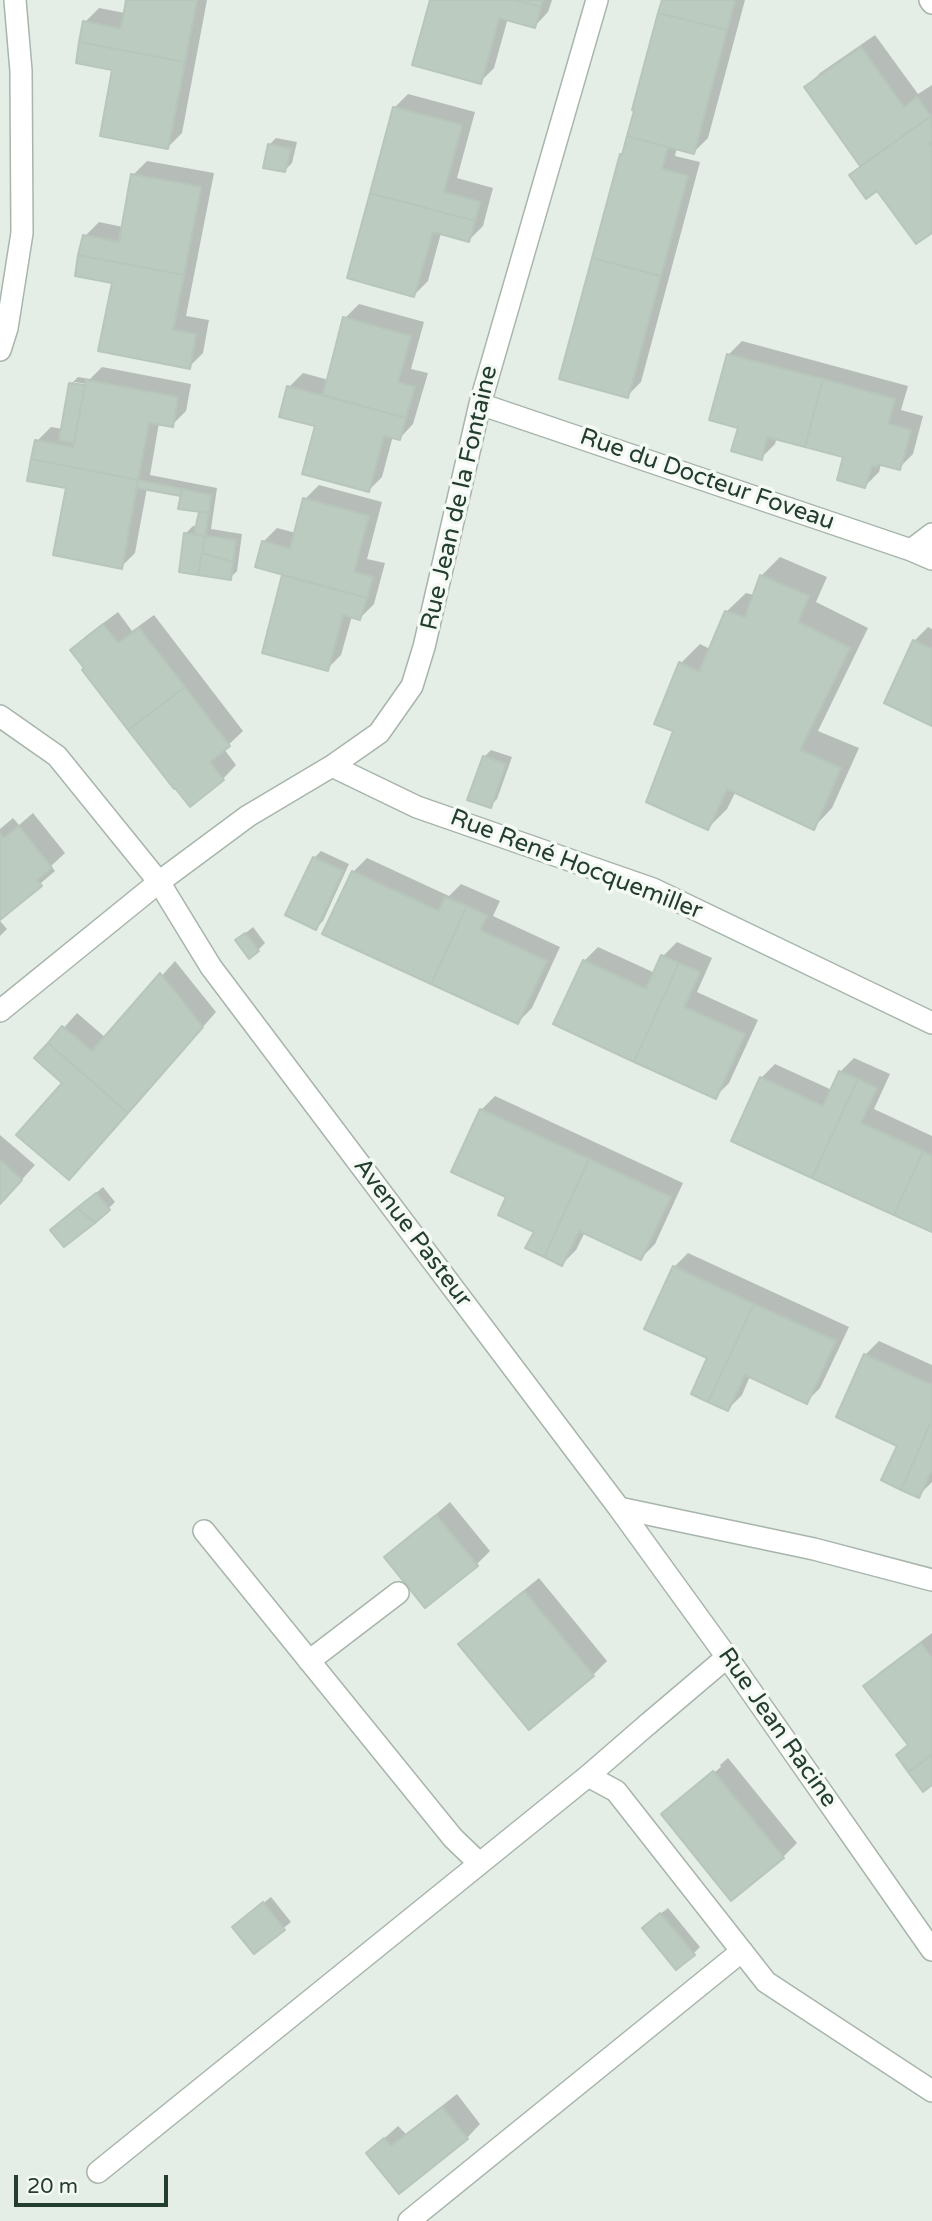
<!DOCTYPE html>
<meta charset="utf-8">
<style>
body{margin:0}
#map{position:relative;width:932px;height:2221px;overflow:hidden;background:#e4ede6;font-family:"Varela Round",sans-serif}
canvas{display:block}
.scale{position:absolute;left:14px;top:2175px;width:154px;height:32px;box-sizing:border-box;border:4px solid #243e2e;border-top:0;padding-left:9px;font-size:21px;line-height:24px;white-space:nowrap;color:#243e2e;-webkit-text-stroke:5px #f5f9f5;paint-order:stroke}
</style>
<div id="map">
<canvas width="932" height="2221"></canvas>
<div class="scale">20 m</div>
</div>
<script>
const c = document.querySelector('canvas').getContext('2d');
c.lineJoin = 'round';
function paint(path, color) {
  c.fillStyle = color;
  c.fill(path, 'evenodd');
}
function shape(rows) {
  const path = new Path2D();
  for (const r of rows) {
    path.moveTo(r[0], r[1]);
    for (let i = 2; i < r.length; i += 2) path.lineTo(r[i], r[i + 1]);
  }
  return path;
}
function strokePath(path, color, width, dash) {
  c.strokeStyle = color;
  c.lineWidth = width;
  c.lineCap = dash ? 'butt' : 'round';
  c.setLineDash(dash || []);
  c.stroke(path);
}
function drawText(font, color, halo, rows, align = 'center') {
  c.font = font + ' "Varela Round",sans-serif';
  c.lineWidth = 7;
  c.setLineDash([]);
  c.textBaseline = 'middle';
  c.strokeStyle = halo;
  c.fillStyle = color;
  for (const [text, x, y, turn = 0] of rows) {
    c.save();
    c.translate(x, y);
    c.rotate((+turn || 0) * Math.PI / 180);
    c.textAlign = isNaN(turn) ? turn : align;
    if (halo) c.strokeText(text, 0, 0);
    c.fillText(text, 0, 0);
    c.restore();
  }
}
paint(shape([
 [128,0,207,0,182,133,168,147,85,22,99,8,125,13],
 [432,0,552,0,548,12,535,26,508,18,494,68,480,82],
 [663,0,745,0,708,138,694,152,677,147,675,156,700,162,641,382,627,396,621,155,625,151],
 [875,35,918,94,932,85,932,231,878,188,851,175,861,165,806,87,820,73],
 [408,94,475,112,457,178,493,188,483,226,469,240,441,233,428,281,414,295,394,108],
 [276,138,297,142,292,163,285,170,269,145],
 [147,161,214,173,186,316,209,320,203,353,189,367,114,282,85,236,99,222,123,227,133,175],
 [359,304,424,322,411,369,428,373,413,424,400,438,393,436,382,477,368,491,289,387,303,373,329,380,345,318],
 [742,341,908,386,901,410,923,416,913,454,899,468,881,464,879,472,865,486,845,456,777,437,775,444,761,458,740,427,728,355],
 [102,367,191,384,186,411,172,425,159,423,150,475,217,488,211,529,242,534,237,571,230,578,181,571,186,533,193,526,198,527,201,511,183,495,147,488,135,553,121,567,37,441,51,427,63,429,71,384,78,377,90,379],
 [74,382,94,385,93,388,74,385],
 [319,485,382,502,367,559,385,563,374,604,360,618,352,616,341,655,327,669,264,652,284,574,263,542,277,528,296,533,305,499],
 [780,557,827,577,816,602,868,628,818,731,859,748,832,808,813,828,736,791,727,809,708,828,675,730,681,663,700,644,710,649,726,612,746,593,754,595,761,576],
 [118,612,132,631,154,615,243,731,224,749,236,765,223,779,86,668,72,650,86,636],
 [928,627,932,629,932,724,914,641],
 [491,750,512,757,497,799,490,806,484,757],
 [33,813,65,853,51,866,55,871,0,918,0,829,13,818,19,825],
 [321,851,349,864,323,921,316,928,314,858],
 [367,858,449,896,461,884,500,901,493,916,560,947,532,1008,518,1022,325,933,353,872],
 [0,921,7,929,0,936],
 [253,927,265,943,258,950,237,940],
 [677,942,712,958,697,992,758,1020,729,1083,715,1097,584,961,598,947,655,973,663,956],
 [175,961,216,1012,83,1164,65,1082,37,1058,77,1013,106,1038],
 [854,1058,890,1074,874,1109,932,1136,932,1230,734,1140,761,1078,775,1064,832,1090,840,1072],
 [495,1096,683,1183,655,1244,641,1258,585,1232,576,1250,562,1264,508,1197,481,1110],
 [0,1135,35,1165,0,1204],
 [103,1187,115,1202,108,1209,59,1224],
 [688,1253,849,1327,820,1388,807,1401,750,1376,742,1395,728,1409,674,1267],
 [879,1341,932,1365,932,1482,918,1496,865,1355],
 [450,1502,490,1551,476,1565,387,1557],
 [539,1578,607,1661,593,1675,460,1645,474,1631],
 [932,1633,932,1783,898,1755,909,1744,866,1686,880,1672],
 [728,1758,797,1843,783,1857,663,1814,675,1802,675,1804,721,1767,720,1765],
 [271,1897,291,1922,254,1952,242,1920],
 [668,1908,700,1947,693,1954,651,1921],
 [457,2094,480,2124,467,2138,368,2153,398,2126,406,2134]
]), '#0003');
const building = shape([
 [126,0,197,0,185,62,79,42,83,21,121,29,126,0],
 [430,0,513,0,541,7,535,28,499,18,481,84,412,65,430,0],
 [513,0,543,0,541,7,513,0],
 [662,0,735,0,727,30,658,13,662,0],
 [658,13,727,30,694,154,627,136,634,111,632,110,658,13],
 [79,42,185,62,168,149,100,136,112,70,76,63,79,42],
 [861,47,904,107,917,97,931,116,860,166,804,87,861,47],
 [393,107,462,125,444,192,480,202,475,221,370,193,393,107],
 [931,116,932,142,929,143,932,147,932,233,916,244,877,191,866,199,849,175,931,116],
 [627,136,668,147,662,169,688,176,661,276,592,258,620,154,622,155,627,136],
 [268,144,291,149,285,172,263,168,268,144],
 [131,174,201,187,184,275,78,255,83,235,119,242,131,174],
 [370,193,475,221,469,242,433,232,414,297,347,278,370,193],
 [78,255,184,275,173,330,196,334,190,369,98,351,112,283,75,276,78,255],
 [592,258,661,276,628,398,559,379,592,258],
 [343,317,411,336,398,382,415,387,406,418,323,395,343,317],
 [727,354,823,379,805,447,767,437,762,460,731,451,738,428,709,420,727,354],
 [823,379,895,399,888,424,911,430,900,470,877,464,877,467,872,466,865,488,837,480,843,457,805,447,823,379],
 [86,380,178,397,173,427,149,423,138,480,31,459,35,440,73,447,86,380],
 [69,383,85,385,74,443,59,440,69,383],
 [287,386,406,418,400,440,384,436,369,492,302,474,315,426,279,417,287,386],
 [31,459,138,480,122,569,53,555,66,488,27,481,31,459],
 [138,480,182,489,181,496,137,488,138,480],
 [182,489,211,495,209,513,178,509,182,489],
 [303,498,369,516,354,572,373,577,367,598,255,567,262,541,290,549,303,498],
 [199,512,209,513,205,536,194,534,199,512],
 [184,533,205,536,198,575,179,572,184,533],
 [205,536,236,540,233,562,202,553,205,536],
 [202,553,233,562,231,580,198,575,202,553],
 [282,575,367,598,360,620,343,615,328,671,262,653,282,575],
 [760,575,809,596,798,622,850,648,800,750,841,768,814,830,727,789,708,830,646,802,673,731,654,724,679,662,699,672,725,611,745,617,760,575],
 [103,624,118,643,139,628,185,687,128,730,82,670,84,668,70,650,103,624],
 [913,640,932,649,932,726,884,703,913,640],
 [185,687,230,746,210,762,224,780,190,807,175,788,174,789,128,730,185,687],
 [483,756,506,764,491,808,467,800,483,756],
 [19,826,52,868,37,880,42,886,0,920,0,833,4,838,19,826],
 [313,857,343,871,316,930,285,915,313,857],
 [352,871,439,911,445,897,467,906,431,984,322,934,352,871],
 [467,906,487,916,480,930,547,961,518,1024,431,984,467,906],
 [245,933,259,951,249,959,235,940,245,933],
 [661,955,679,963,634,1062,553,1024,583,960,646,989,661,955],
 [679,963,700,972,684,1007,745,1034,716,1099,634,1062,679,963],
 [160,973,203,1027,128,1113,48,1043,62,1026,92,1051,160,973],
 [48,1043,128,1113,69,1180,16,1135,62,1083,34,1058,48,1043],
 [839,1071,858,1079,812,1178,731,1141,760,1077,823,1106,839,1071],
 [858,1079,877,1088,861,1123,923,1151,894,1215,812,1178,858,1079],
 [480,1109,589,1159,544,1257,525,1248,534,1232,498,1215,506,1197,451,1172,480,1109],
 [923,1151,932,1156,932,1232,894,1215,923,1151],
 [589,1159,671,1197,641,1260,579,1231,562,1266,544,1257,589,1159],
 [0,1160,22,1180,0,1204,0,1160],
 [96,1193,110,1210,95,1223,77,1208,96,1193],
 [77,1208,95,1223,64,1247,50,1230,77,1208],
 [673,1266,754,1304,708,1402,691,1394,707,1358,644,1329,673,1266],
 [754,1304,836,1341,807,1404,745,1375,728,1411,708,1402,754,1304],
 [864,1354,932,1385,932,1420,901,1490,881,1480,897,1446,836,1417,864,1354],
 [932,1420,932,1469,919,1498,901,1490,932,1420],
 [436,1515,478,1566,425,1608,384,1557,436,1515],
 [524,1591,594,1676,529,1730,458,1644,524,1591],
 [921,1643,932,1658,932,1755,908,1772,896,1755,908,1745,863,1686,921,1643],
 [932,1755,932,1785,923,1792,908,1772,932,1755],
 [713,1771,784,1858,731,1901,661,1814,713,1771],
 [263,1902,285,1930,254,1954,232,1927,263,1902],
 [660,1913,695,1955,676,1970,642,1928,660,1913],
 [442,2107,468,2139,399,2194,366,2153,384,2138,391,2146,442,2107]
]);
paint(building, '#bccbc0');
strokePath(building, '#b7c6ba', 2);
const lane = shape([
 [204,1531,453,1838,479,1863],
 [309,1661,398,1593],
 [588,1776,616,1791,766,1982,932,2091],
 [98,2172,588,1776,648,1724],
 [409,2221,742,1951]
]);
const street = shape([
 [930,0,932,3],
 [0,350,7,328,22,233,21,71,15,0],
 [480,404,911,550,932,559],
 [911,550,932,534],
 [0,716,57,756,159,882,211,967,619,1508,814,1549,932,1580],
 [332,766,417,807,653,889,932,1023],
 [0,1011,159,882,248,816,332,766,379,733,412,686,424,647,480,404,597,0],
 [619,1508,727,1657,932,1950],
 [648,1724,727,1657]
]);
strokePath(lane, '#a7b5ab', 24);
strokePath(street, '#a7b5ab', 24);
strokePath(lane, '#fff', 21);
strokePath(street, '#fff', 21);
drawText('24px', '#243e2e', '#f5f9f5', [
 ["Rue du Docteur Foveau",707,480,19],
 ["Rue Jean de la Fontaine",460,498,-77],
 ["Rue René Hocquemiller",576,865,21],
 ["Avenue Pasteur",412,1233,53],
 ["Rue Jean Racine",777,1728,55]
]);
</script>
